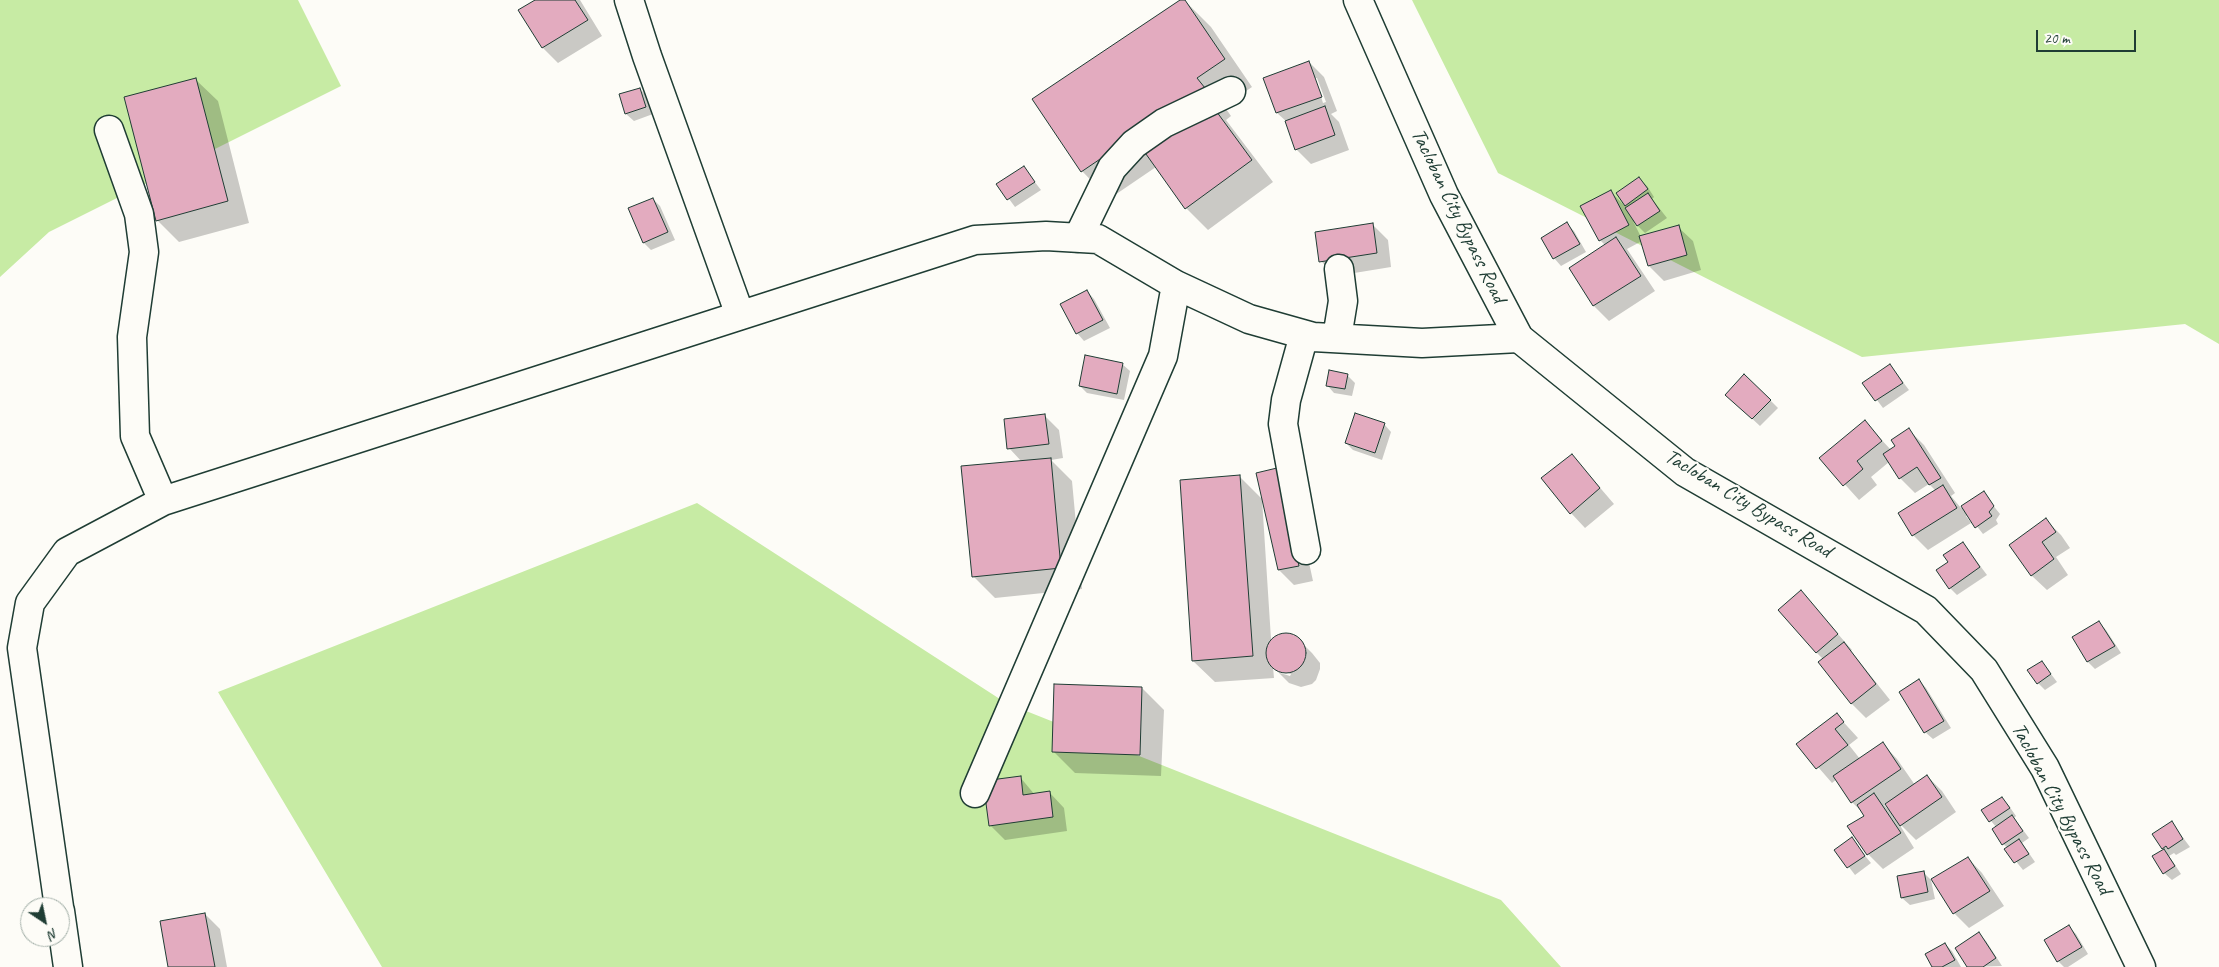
<!DOCTYPE html>
<style>
body{margin:0}
#map{position:relative;width:2219px;height:967px;overflow:hidden;background:#fdfcf7;font-family:Caveat,sans-serif}
canvas{display:block}
.north{position:absolute;left:20px;top:897px;width:50px;height:50px;box-sizing:border-box;background:#fdfcf7;border:1px solid #a4b0a9;border-radius:50%;rotate:146deg;font-size:14px;font-weight:700;line-height:20px;text-align:center;color:#1f3d34}
.north::after{content:'';display:block;margin:auto;width:18px;height:22px;background:#1f3d34;clip-path:polygon(50% 0,100% 100%,50% 72%,0 100%)}
.scale{position:absolute;left:2036px;top:30px;width:100px;height:22px;box-sizing:border-box;border:2px solid #1f3d34;border-top:0;padding-left:6px;font-size:15px;line-height:18px;white-space:nowrap;color:#1f3d34;-webkit-text-stroke:4px #fdfcf7;paint-order:stroke}
</style>
<div id="map">
<canvas width="2219" height="967"></canvas>
<div class="north">N</div>
<div class="scale">20 m</div>
</div>
<script>
const c = document.querySelector('canvas').getContext('2d');
c.lineJoin = 'round';
function paint(path, color) {
  c.fillStyle = color;
  c.fill(path, 'evenodd');
}
function shape(rows) {
  const path = new Path2D();
  for (const r of rows) {
    if (r.length === 3) {
      path.moveTo(r[0] + r[2], r[1]);
      path.arc(r[0], r[1], r[2], 0, 2 * Math.PI);
      continue;
    }
    path.moveTo(r[0], r[1]);
    for (let i = 2; i < r.length; i += 2) path.lineTo(r[i], r[i + 1]);
  }
  return path;
}
function strokePath(path, color, width, dash) {
  c.strokeStyle = color;
  c.lineWidth = width;
  c.lineCap = dash ? 'butt' : 'round';
  c.setLineDash(dash || []);
  c.stroke(path);
}
function drawText(font, color, halo, rows, align = 'center') {
  c.font = font + ' Caveat,sans-serif';
  c.lineWidth = 4.5;
  c.setLineDash([]);
  c.textBaseline = 'middle';
  c.strokeStyle = halo;
  c.fillStyle = color;
  for (const [text, x, y, turn = 0] of rows) {
    c.save();
    c.translate(x, y);
    c.rotate((+turn || 0) * Math.PI / 180);
    c.textAlign = isNaN(turn) ? turn : align;
    if (halo) c.strokeText(text, 0, 0);
    c.fillText(text, 0, 0);
    c.restore();
  }
}
paint(shape([
 [0,0,298,0,341,86,49,232,0,277],
 [1412,0,2219,0,2219,344,2185,324,1862,357,1498,173],
 [697,503,1006,703,1501,900,1561,967,382,967,218,692]
]), '#c7eba4');
paint(shape([
 [537,0,580,0,602,36,558,63,543,48,520,10],
 [1182,0,1184,0,1211,27,1252,87,1224,106,1231,116,1226,120,1273,182,1208,230,1186,208,1156,167,1109,199,1082,171],
 [1309,62,1324,77,1337,111,1331,114,1339,122,1349,150,1311,164,1296,149,1287,122,1277,113,1265,79],
 [1315,78,1317,78,1326,102,1323,103],
 [196,80,218,101,249,223,179,242,157,220],
 [640,89,647,96,653,114,634,121,626,114,621,95],
 [1024,168,1041,190,1015,207,998,184],
 [1639,179,1647,186,1654,197,1652,199,1667,218,1645,233,1633,221,1641,237,1678,227,1693,241,1701,270,1664,281,1649,266,1642,241,1627,249,1655,291,1609,321,1594,306,1570,268,1606,246,1600,240,1582,207,1610,191,1624,205],
 [653,199,660,206,675,240,651,250,644,243,629,209],
 [1567,224,1574,231,1586,252,1561,266,1554,258,1542,238],
 [1373,225,1388,240,1391,267,1336,276,1321,261],
 [1087,291,1094,299,1110,328,1084,341,1077,333],
 [1122,364,1130,371,1124,400,1087,393,1080,386],
 [1890,365,1909,390,1883,408,1864,383],
 [1347,375,1355,383,1352,396,1334,393,1327,385],
 [1770,400,1778,408,1760,426,1734,402],
 [1044,415,1059,430,1063,458,1051,460,1072,481,1082,589,995,598,973,576,1022,462,1009,448],
 [1865,422,1891,450,1897,447,1909,430,1924,445,1955,493,1951,496,1961,508,1983,493,2000,514,1996,520,1998,524,1983,534,1968,515,1966,516,1971,523,1928,550,1913,535,1936,491,1929,484,1915,493,1900,478,1889,462,1871,477,1877,485,1859,500,1821,458],
 [1384,424,1391,432,1382,460,1353,450,1346,443],
 [1572,455,1614,504,1585,528,1571,513],
 [1258,474,1292,484,1313,581,1294,585,1279,570],
 [1240,477,1262,499,1271,639,1285,634,1297,638,1312,653,1320,663,1320,669,1316,680,1312,684,1301,687,1289,683,1273,667,1274,678,1215,682,1193,661],
 [1280,670,1291,674,1290,676,1280,673],
 [2046,520,2061,535,2070,548,2056,557,2068,575,2047,590,2032,576,2010,545],
 [1963,543,1987,575,1957,595,1950,588],
 [1801,592,1852,650,1851,651,1890,700,1866,718,1851,703,1823,659,1816,652],
 [2099,622,2106,630,2121,653,2095,669,2088,662,2073,638],
 [2042,662,2057,682,2045,690,2038,683],
 [1919,680,1926,688,1951,728,1933,739,1925,732],
 [1142,688,1164,710,1161,776,1075,773,1054,752],
 [1837,715,1858,738,1849,745,1860,759,1883,744,1897,759,1915,785,1927,776,1942,791,1956,812,1916,840,1898,822,1914,848,1883,869,1868,854,1864,814,1852,802,1837,779,1832,783,1798,744],
 [1887,803,1891,812,1884,805],
 [1020,777,1035,795,1050,793,1064,808,1067,831,1005,840,990,825],
 [2002,799,2009,806,2016,816,2014,818,2029,838,2022,843,2035,862,2023,870,2006,849,2008,848,2003,844,1996,827,1983,811],
 [2172,823,2190,847,2176,855,2174,853,2169,856,2181,874,2172,880,2164,873,2164,850,2163,848],
 [1851,839,1871,863,1855,875,1836,850],
 [1968,858,1982,873,2004,906,1969,928,1954,913],
 [1923,872,1931,880,1935,899,1910,905,1902,898],
 [205,914,220,929,227,967,169,967],
 [2069,927,2076,934,2088,954,2068,967,2064,967,2058,961],
 [1979,934,1986,941,2002,966,1968,967],
 [1945,944,1952,951,1961,967,1934,967]
]), '#0003');
const building = shape([
 [535,0,575,0,588,20,542,48,518,10,535,0],
 [1180,0,1185,0,1225,59,1197,78,1205,88,1081,172,1032,99,1180,0],
 [1309,61,1322,97,1276,113,1263,78,1309,61],
 [196,78,228,201,156,221,124,97,196,78],
 [640,88,646,107,625,114,619,94,640,88],
 [1211,104,1252,160,1185,209,1141,147,1211,104],
 [1325,106,1335,135,1295,150,1285,121,1325,106],
 [1024,166,1035,182,1007,200,996,184,1024,166],
 [1639,177,1648,189,1625,206,1616,193,1639,177],
 [1611,190,1629,225,1599,241,1580,206,1611,190],
 [1648,193,1660,211,1637,226,1625,208,1648,193],
 [653,198,668,232,643,243,628,208,653,198],
 [1567,222,1580,244,1553,259,1541,238,1567,222],
 [1373,223,1377,253,1319,262,1315,232,1373,223],
 [1679,225,1687,255,1648,266,1639,236,1679,225],
 [1616,237,1641,276,1593,306,1569,268,1616,237],
 [1087,290,1103,320,1076,334,1060,304,1087,290],
 [1085,355,1123,363,1117,394,1079,386,1085,355],
 [1890,364,1903,383,1875,401,1862,383,1890,364],
 [1329,370,1348,374,1345,389,1326,386,1329,370],
 [1744,374,1771,400,1752,419,1725,395,1744,374],
 [1355,413,1385,423,1375,453,1345,443,1355,413],
 [1045,414,1049,444,1007,449,1004,419,1045,414],
 [1865,420,1882,441,1857,461,1863,469,1843,486,1819,458,1865,420],
 [1909,428,1941,478,1929,485,1917,467,1899,479,1883,454,1895,446,1891,440,1909,428],
 [1572,454,1600,488,1570,514,1541,478,1572,454],
 [1051,458,1061,568,972,577,961,466,1051,458],
 [1277,468,1299,566,1278,570,1256,473,1277,468],
 [1240,475,1253,656,1192,661,1180,480,1240,475],
 [1943,485,1957,508,1912,536,1898,513,1943,485],
 [1984,491,1994,506,1989,512,1992,516,1975,528,1961,506,1984,491],
 [2046,518,2056,532,2042,542,2054,559,2031,576,2009,545,2046,518],
 [1963,542,1980,567,1949,589,1936,570,1948,562,1943,555,1963,542],
 [1801,590,1838,634,1816,653,1778,610,1801,590],
 [2099,621,2115,646,2087,662,2072,637,2099,621],
 [1286,653,20],
 [1844,642,1876,684,1851,704,1818,662,1844,642],
 [2042,661,2051,674,2037,684,2027,670,2042,661],
 [1919,679,1944,721,1924,733,1899,692,1919,679],
 [1054,684,1142,687,1140,755,1052,752,1054,684],
 [1837,713,1844,722,1835,729,1848,745,1816,769,1796,744,1837,713],
 [1883,742,1901,769,1851,803,1833,776,1883,742],
 [1927,775,1942,797,1900,826,1885,804,1927,775],
 [1021,776,1023,795,1050,791,1053,817,989,826,983,781,1021,776],
 [1874,793,1901,833,1867,855,1847,826,1864,816,1857,805,1874,793],
 [2002,797,2010,808,1989,822,1981,810,2002,797],
 [2012,815,2023,831,2002,845,1992,829,2012,815],
 [2172,821,2183,839,2168,849,2166,846,2162,849,2152,834,2172,821],
 [1852,837,1865,856,1847,868,1834,850,1852,837],
 [2019,839,2029,854,2014,863,2004,849,2019,839],
 [2164,849,2175,866,2163,874,2152,856,2164,849],
 [1968,857,1990,891,1953,914,1931,879,1968,857],
 [1924,871,1928,892,1901,898,1897,876,1924,871],
 [205,913,215,967,168,967,160,921,205,913],
 [2069,925,2082,947,2057,962,2044,940,2069,925],
 [1979,932,1996,958,1983,967,1967,967,1955,948,1979,932],
 [1945,943,1955,960,1942,967,1932,967,1925,954,1945,943]
]);
paint(building, '#e3abbf');
strokePath(building, '#1f3d34', 1);
const minor = shape([
 [629,0,647,56,740,315],
 [109,130,139,214,144,252,132,337,135,436,163,501],
 [1078,238,1112,168,1134,144,1164,123,1231,91],
 [1304,335,1286,400,1283,424,1306,550],
 [1337,338,1343,301,1339,269],
 [975,793,1163,356,1176,285],
 [59,907,22,648,30,603,67,552,163,501,975,240,1046,236,1098,239,1176,285,1249,319,1313,337,1422,343,1519,338],
 [60,911,68,967]
]);
const highway = shape([
 [1358,0,1444,195,1519,338,1685,472,1926,610,1984,670,2045,768,2141,967]
]);
strokePath(minor, '#1f3d34', 31);
strokePath(highway, '#1f3d34', 31);
strokePath(minor, '#fdfcf7', 28);
strokePath(highway, '#fdfcf7', 28);
drawText('21px', '#1f3d34', '#fdfcf7', [
 ["Tacloban City Bypass Road",1458,216,64],
 ["Tacloban City Bypass Road",1748,504,31],
 ["Tacloban City Bypass Road",2061,809,62]
]);
</script>
